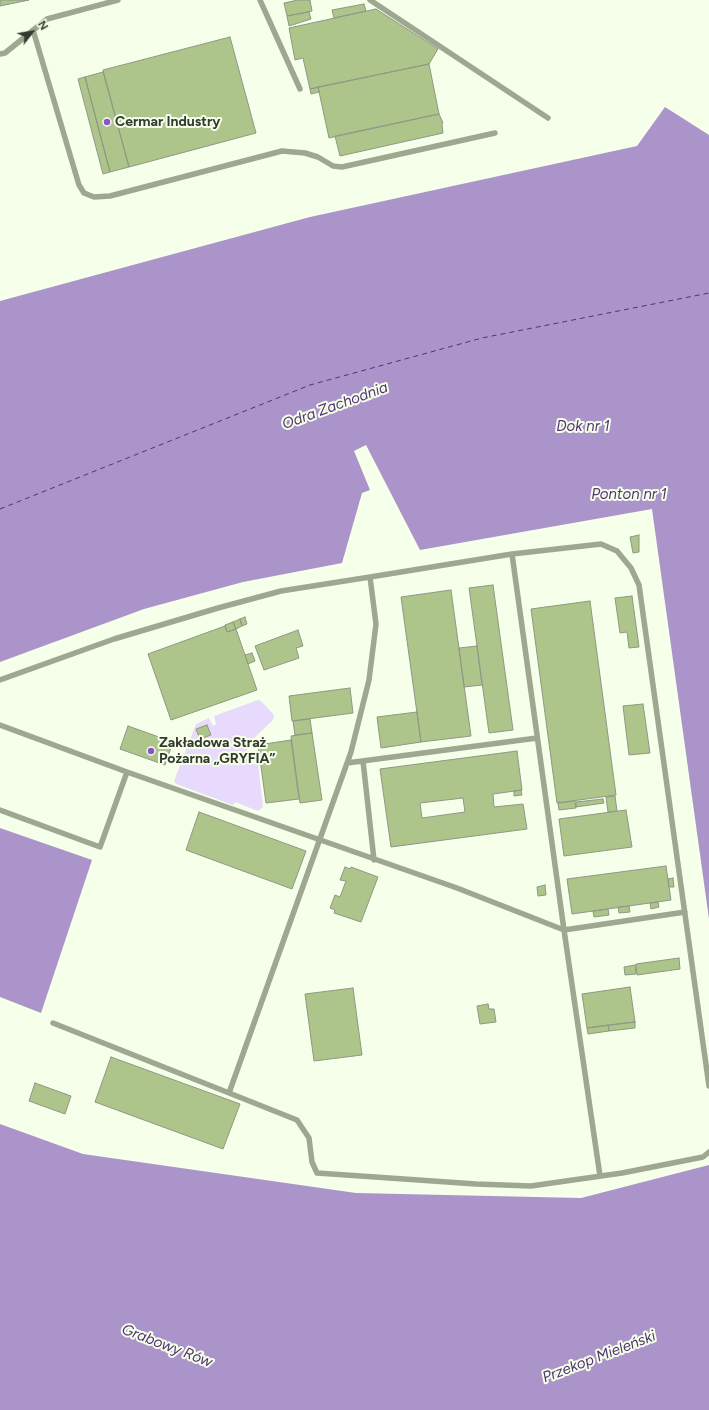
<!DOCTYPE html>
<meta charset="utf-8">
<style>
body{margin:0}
#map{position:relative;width:709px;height:1410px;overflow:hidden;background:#f5ffe9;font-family:Figtree,sans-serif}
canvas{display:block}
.north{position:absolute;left:12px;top:12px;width:40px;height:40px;-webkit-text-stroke:3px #f5ffe9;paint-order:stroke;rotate:59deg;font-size:11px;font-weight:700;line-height:16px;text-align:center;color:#353930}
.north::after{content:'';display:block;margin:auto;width:14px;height:18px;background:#353930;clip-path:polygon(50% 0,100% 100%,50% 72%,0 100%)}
</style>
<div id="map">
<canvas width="709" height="1410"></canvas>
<div class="north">N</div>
</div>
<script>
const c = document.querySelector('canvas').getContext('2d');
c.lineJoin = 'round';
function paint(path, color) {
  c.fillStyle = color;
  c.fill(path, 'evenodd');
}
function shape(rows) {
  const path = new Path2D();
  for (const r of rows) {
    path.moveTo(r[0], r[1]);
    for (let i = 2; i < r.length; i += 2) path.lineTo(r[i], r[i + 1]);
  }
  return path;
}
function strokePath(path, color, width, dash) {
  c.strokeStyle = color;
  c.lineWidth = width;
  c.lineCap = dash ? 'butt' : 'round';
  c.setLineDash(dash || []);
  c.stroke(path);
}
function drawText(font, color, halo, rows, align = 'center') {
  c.font = font + ' Figtree,sans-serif';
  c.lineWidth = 4;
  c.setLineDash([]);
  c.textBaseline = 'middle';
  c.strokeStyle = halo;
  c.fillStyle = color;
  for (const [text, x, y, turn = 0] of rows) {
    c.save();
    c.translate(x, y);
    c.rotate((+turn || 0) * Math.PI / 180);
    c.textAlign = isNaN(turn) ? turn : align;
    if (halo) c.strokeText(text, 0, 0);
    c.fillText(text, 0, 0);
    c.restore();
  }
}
paint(shape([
 [258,700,261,701,274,715,273,720,249,743,247,748,249,761,252,764,258,763,263,807,258,811,235,802,233,805,176,784,174,781,196,724,209,718,213,726,216,724,214,716]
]), '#e8dafc');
paint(shape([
 [665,107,709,135,709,919,652,509,420,550,366,445,354,451,370,490,362,493,342,563,243,582,144,609,0,662,0,301,310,217,637,146],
 [0,828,92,860,41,1013,0,997],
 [0,1124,83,1154,356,1193,581,1198,709,1165,709,1410,0,1410]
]), '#ab94ca');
strokePath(shape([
 [0,509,310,385,482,338,709,293]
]), '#523375', 1, [5, 4]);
const building = shape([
 [0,0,29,0,0,6,0,0],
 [298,0,310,0,312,11,287,16,284,3,298,0],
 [364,4,366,11,334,18,332,10,364,4],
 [376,9,438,49,429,64,310,89,303,58,295,60,289,28,376,9],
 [309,12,311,19,289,26,287,16,309,12],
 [230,37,256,133,129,167,103,70,230,37],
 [429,64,439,114,329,138,318,87,429,64],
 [103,72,129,167,110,172,85,77,103,72],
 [85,77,110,172,103,174,78,79,85,77],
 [318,87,319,92,311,94,310,89,318,87],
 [439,114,443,123,442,124,443,133,340,156,335,136,439,114],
 [639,535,639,552,633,553,630,537,639,535],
 [493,585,513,730,489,733,469,588,493,585],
 [451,590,471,736,421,742,401,597,451,590],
 [632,596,639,647,629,648,627,632,620,633,615,598,632,596],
 [590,601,616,795,557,803,531,609,590,601],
 [245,617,247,624,242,626,240,619,245,617],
 [240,619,242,626,236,629,233,622,240,619],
 [233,622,236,629,227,632,225,625,233,622],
 [225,626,227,632,236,629,257,690,171,720,148,654,225,626],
 [298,630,303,646,296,648,299,658,264,670,255,646,298,630],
 [477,646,482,685,464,687,459,648,477,646],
 [252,653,255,661,248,664,245,655,252,653],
 [350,688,353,713,292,721,289,696,350,688],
 [643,704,650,753,629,755,623,706,643,704],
 [417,712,421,742,381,748,377,717,417,712],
 [310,719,312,733,295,735,293,721,310,719],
 [207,725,211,735,200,739,196,729,207,725],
 [128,726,173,742,165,765,120,749,128,726],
 [312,733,322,800,300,803,291,736,312,733],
 [291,740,299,799,266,803,258,745,291,740],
 [517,751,522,790,493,794,494,807,523,804,527,829,391,847,380,769,517,751],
 [463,798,465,812,422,818,420,803,463,798],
 [521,790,522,795,514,796,514,791,521,790],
 [615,796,617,811,608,812,606,797,615,796],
 [603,799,604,803,576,807,576,802,603,799],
 [575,801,576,808,559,810,558,803,575,801],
 [626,810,632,847,564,856,559,819,626,810],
 [199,812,306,851,292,889,186,850,199,812],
 [666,866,671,900,572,914,567,879,666,866],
 [345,867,350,869,351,867,378,877,361,922,334,913,335,910,330,908,335,895,340,897,346,881,340,880,345,867],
 [673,878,674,887,669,887,668,879,673,878],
 [545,885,546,895,538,896,537,887,545,885],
 [658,902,659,907,651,909,650,903,658,902],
 [629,906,630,912,619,913,618,907,629,906],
 [608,909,609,915,594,917,593,911,608,909],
 [679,958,680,969,637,975,636,964,679,958],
 [635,965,636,974,625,975,624,967,635,965],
 [630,987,635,1022,587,1028,582,994,630,987],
 [353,988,362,1055,314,1061,305,994,353,988],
 [488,1004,489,1009,494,1009,496,1022,480,1024,477,1006,488,1004],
 [635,1022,635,1028,609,1031,608,1025,635,1022],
 [608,1025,609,1031,588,1034,587,1028,608,1025],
 [111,1057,240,1104,223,1149,95,1102,111,1057],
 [35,1083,71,1096,65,1114,29,1101,35,1083]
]);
paint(building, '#adc48b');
strokePath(building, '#8f9883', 1);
strokePath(shape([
 [260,0,300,89],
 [370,0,548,118],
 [33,30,79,185,84,193,94,197,110,196,282,151,305,153,318,157,333,166,342,167,495,133],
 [0,54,5,53,47,19,118,0],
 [370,577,512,554,601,544,617,551,631,568,639,585,709,1086],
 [0,680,114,639,218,608,281,591,370,577,376,624,369,680,351,752,229,1093],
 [0,725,127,772,457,888,564,930,512,554],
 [363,761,374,860],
 [347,763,537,738],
 [0,810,100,847,127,772],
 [53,1023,297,1120,309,1138,312,1162,317,1173,476,1184,531,1186,622,1173,703,1157,709,1152],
 [600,1176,564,930,685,912]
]), '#9ea890', 5.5);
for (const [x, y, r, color] of [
 [107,122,4,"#8e53ca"],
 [151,751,4,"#8e53ca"]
]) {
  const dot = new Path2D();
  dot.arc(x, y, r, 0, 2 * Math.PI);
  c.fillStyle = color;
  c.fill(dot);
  strokePath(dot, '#f5ffe9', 1.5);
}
drawText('bold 14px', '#353930', '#f5ffe9', [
 ["Cermar Industry",115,122],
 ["Zakładowa Straż",159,743],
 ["Pożarna „GRYFIA”",159,759]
], 'left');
drawText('italic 15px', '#523375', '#f5ffe9', [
 ["Odra Zachodnia",335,406,-20],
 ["Dok nr 1",583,427],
 ["Ponton nr 1",629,495],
 ["Grabowy Rów",167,1346,21],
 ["Przekop Mieleński",599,1357,-21]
]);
</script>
